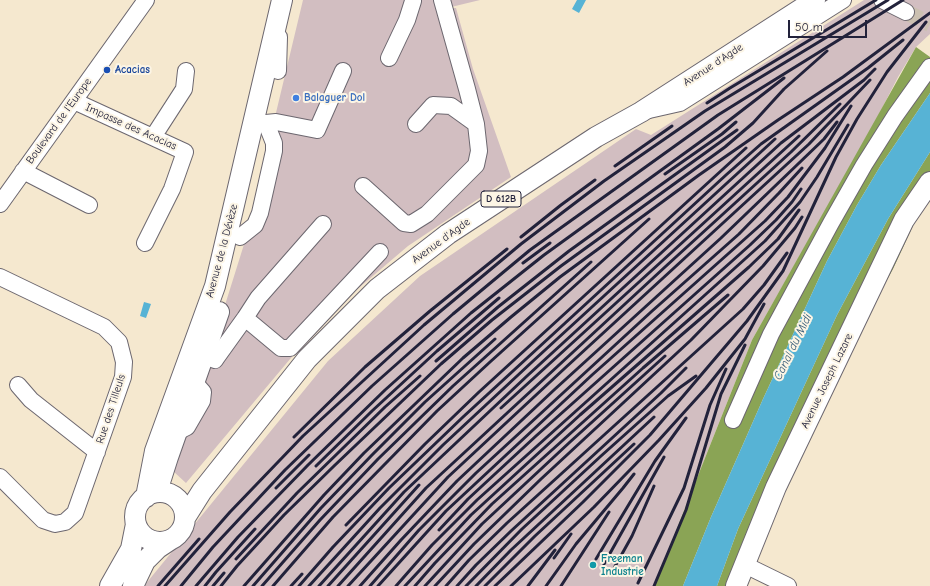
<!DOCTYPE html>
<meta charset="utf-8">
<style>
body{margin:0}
#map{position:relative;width:930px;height:586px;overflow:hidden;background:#f5e8cf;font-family:"Comic Neue",sans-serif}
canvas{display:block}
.scale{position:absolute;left:788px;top:20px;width:79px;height:18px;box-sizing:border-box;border:2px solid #22223b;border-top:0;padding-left:5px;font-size:12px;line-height:14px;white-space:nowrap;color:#22223b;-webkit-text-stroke:3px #fcf5e5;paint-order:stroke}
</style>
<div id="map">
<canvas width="930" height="586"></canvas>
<div class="scale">50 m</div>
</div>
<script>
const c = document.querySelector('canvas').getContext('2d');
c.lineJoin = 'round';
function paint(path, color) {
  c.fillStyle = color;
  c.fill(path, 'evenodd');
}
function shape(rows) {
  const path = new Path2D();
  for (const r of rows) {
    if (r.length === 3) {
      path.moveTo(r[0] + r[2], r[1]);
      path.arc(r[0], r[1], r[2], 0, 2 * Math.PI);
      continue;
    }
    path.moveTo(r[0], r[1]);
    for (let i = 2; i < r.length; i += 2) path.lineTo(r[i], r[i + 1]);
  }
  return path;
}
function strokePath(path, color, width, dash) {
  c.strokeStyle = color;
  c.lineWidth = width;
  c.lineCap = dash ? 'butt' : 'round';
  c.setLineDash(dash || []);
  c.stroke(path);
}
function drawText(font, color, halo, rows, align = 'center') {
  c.font = font + ' "Comic Neue",sans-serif';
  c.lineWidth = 4;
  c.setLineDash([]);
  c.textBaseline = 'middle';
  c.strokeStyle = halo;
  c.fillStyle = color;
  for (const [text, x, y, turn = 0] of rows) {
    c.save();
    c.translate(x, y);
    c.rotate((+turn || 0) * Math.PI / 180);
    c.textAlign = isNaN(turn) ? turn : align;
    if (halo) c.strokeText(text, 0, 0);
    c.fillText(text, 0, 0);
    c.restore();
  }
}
paint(shape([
 [303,0,480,0,447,8,456,8,473,69,511,177,408,246,327,315,186,483,173,471,246,238],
 [864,0,930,0,930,34,916,47,898,77,875,122,752,340,654,586,144,586,328,361,420,276,636,129,651,135]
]), '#d2bec1');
paint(shape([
 [916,47,930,57,930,93,881,165,857,205,827,261,763,399,711,517,683,586,654,586,752,340],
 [930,152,930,189,893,269,842,361,738,586,717,586,738,529,837,315,888,219]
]), '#8aa455');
paint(shape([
 [577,0,586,0,579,13,572,9],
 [930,93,930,152,888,219,837,315,738,529,717,586,683,586,711,517,763,399,827,261,857,205,881,165],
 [144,302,151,304,146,318,140,316]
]), '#57b3d5');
strokePath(shape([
 [906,12,930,24]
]), '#cbc0b1', 16, [16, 8]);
const minor = shape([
 [882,0,906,12],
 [389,58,407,20,413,1],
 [278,71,279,37],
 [74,101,185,152,172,189,145,243],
 [649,110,680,103,843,0],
 [416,124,433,105,451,106,476,124],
 [153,137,184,89,186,71],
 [23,171,89,205],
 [363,186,404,223,411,224,427,214,476,165,479,151,476,124,467,89,442,0],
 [0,204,146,0],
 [240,237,255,225,260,213,274,151,274,143,266,123,276,122,317,130,343,71],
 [0,277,104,327,119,342,124,362,123,377,75,513,65,522,55,524,43,520,0,477],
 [245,318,281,348,290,348,380,252],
 [204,356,215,360,217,357,245,318,258,298,323,224],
 [18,385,31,400,97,452],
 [733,420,771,334,831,223,864,165,895,116,930,67],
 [179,431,187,427,202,401,203,392,195,383],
 [745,565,788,586]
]);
const major = shape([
 [160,482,168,457,219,312],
 [160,517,25],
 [146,497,155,451,215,286,282,0],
 [185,518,202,491,307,359,377,289,448,234,596,137,641,112,815,0],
 [110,586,131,549,136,524],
 [133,586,145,561,158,548,170,540],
 [736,586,776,487,904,220,930,182]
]);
strokePath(minor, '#6c676f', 18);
strokePath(major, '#6c676f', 22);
strokePath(minor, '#fff', 16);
strokePath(major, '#fff', 20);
strokePath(shape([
 [707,103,730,88,876,0],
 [615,166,672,126],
 [665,174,722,134,736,122],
 [521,237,561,205,595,180],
 [523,263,550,243],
 [436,361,498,307,569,251,737,130],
 [501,408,799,136],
 [294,437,365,367,430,311,507,249],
 [316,466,372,411,437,351,499,298],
 [276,488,309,455],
 [346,525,425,444,479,392,746,148],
 [439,530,468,499,536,436,750,245,776,220,792,202,801,189],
 [554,558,571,534],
 [236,559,297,493,385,407,420,376],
 [596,559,655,461,686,418],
 [604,564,664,457],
 [613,570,632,536,654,486],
 [638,583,684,488,710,405,726,369],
 [158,586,199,539],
 [165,586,230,512,303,436,424,325,521,244,604,181,705,111,888,0],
 [181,586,213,547,285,470,372,386,453,314,530,250,718,115,903,0],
 [196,586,238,537,308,465,385,390,471,313,544,255,718,129,784,78],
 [205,586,216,572,255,529],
 [213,586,224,573],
 [221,586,237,566,284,515,334,466,441,364,492,320,561,266,725,147,753,123,784,89,827,51],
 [244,586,324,495,364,453,463,358,511,317,560,277,699,175,778,120,843,77,930,13],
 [253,586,321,508,372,455,425,402,495,339],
 [262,586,320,520,378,459,453,386,591,262],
 [273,586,333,517,437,411,490,362,649,219],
 [291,586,302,574],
 [299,586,333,547,389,488,463,417,726,175,761,144,868,68,903,40],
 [309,586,380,508,443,445,532,362,775,139],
 [319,586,404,492,527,376,781,143,864,80,875,69],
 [328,586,419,485],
 [338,586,426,488,665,267,791,152,840,104],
 [348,586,448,477,564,369,809,144,870,80],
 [360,586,401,540,457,481,554,390,721,238,824,139,837,122],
 [370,586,419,530,476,473,651,312,739,234,779,193,802,168],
 [378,586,446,511,592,375,765,221,788,197,825,148,851,106],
 [396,586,432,545,477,500,765,241,800,202,817,177,848,125],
 [405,586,471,515,580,415,749,267,778,239,799,210],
 [415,586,435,563,492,504,643,368,728,295],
 [425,586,482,524,570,442,665,356],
 [435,586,474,544,541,479,691,340,763,266,795,228,802,217],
 [446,586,469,560,507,523,743,309,764,285,787,253],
 [457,586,476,565,511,531,661,393,686,368],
 [466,586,522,529,601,456,668,396,696,376],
 [476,586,511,550,654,417],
 [485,586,535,536,634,444],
 [495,586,583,502,650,435,747,321,783,271,836,157,857,119,887,72,926,22],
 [511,586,594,507,659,440,706,388,745,339,764,304],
 [528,586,555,550],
 [546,586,576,544,623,488,634,474],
 [561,586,609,512],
 [654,586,686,510,721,394,745,345]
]), '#22223b', 3);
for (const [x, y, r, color] of [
 [107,70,4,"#1a4fb4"],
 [296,98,4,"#3f7fe0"],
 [593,565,4,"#0f9aa8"]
]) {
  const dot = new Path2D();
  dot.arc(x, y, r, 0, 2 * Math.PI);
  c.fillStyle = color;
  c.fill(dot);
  strokePath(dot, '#fcf5e5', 1.5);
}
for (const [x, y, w] of [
 [501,199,40]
]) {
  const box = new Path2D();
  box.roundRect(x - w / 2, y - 8, w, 16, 3);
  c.fillStyle = '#fcf5e5';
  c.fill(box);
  strokePath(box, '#22223b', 1);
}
drawText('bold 10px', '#22223b', null, [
 ["D 612B",501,199]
]);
drawText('11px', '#22223b', '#fcf5e5', [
 ["Avenue d'Agde",713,65,-33],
 ["Boulevard de l'Europe",59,121,-54],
 ["Impasse des Acacias",131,127,24],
 ["Avenue d'Agde",441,241,-36],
 ["Avenue de la Dévèze",222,251,-75],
 ["Avenue Joseph Lazare",827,381,-64],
 ["Rue des Tilleuls",111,409,-72]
]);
drawText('bold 11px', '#164399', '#fcf5e5', [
 ["Acacias",115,70]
], 'left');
drawText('bold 11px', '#366cbe', '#fcf5e5', [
 ["Balaguer Dol",304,98]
], 'left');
drawText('bold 11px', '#0d838f', '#fcf5e5', [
 ["Freeman",601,559],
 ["Industrie",601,572]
], 'left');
drawText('italic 12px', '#375c79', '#fcf5e5', [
 ["Canal du Midi",793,347,-64]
]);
</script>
